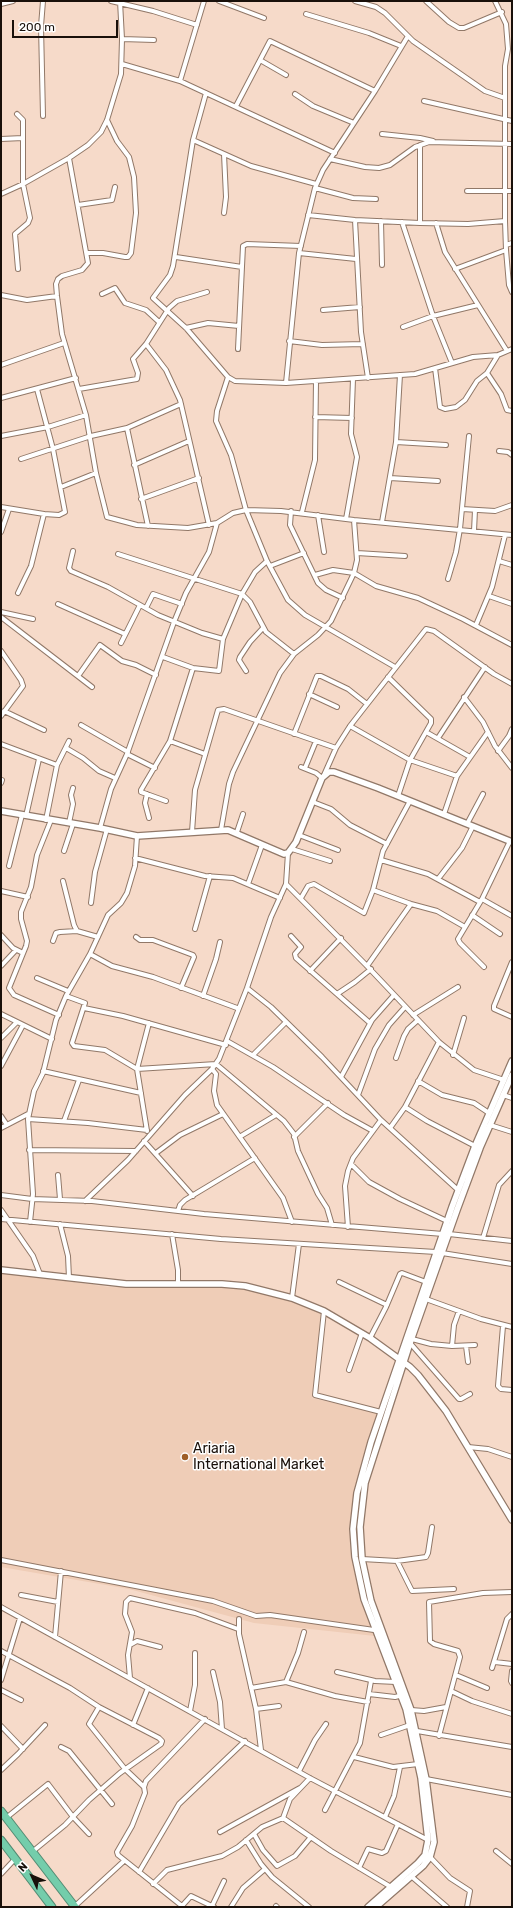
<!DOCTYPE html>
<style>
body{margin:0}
#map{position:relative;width:513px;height:1908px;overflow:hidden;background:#f6dac9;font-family:Rubik,sans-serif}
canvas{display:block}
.frame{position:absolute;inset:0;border:2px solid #19100a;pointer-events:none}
.north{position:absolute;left:12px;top:1856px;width:40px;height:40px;-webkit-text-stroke:3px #fff;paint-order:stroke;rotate:314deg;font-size:11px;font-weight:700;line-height:16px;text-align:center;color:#19100a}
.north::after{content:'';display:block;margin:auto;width:14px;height:18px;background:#19100a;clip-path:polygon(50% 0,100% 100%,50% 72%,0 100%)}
.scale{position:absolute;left:12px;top:20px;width:106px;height:18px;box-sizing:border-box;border:2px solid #19100a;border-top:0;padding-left:5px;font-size:12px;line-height:14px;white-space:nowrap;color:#19100a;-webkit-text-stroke:3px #fff;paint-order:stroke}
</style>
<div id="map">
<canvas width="513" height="1908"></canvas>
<div class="frame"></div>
<div class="north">N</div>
<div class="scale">200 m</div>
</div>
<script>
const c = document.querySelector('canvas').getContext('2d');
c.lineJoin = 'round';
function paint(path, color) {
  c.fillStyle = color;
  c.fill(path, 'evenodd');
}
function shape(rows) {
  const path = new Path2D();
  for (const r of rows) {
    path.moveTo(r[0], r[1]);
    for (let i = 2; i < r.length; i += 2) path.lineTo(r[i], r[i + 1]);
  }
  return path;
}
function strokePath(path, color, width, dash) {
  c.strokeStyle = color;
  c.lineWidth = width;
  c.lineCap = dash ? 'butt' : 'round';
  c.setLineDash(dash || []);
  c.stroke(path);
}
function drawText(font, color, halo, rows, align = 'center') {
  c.font = font + ' Rubik,sans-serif';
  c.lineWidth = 3;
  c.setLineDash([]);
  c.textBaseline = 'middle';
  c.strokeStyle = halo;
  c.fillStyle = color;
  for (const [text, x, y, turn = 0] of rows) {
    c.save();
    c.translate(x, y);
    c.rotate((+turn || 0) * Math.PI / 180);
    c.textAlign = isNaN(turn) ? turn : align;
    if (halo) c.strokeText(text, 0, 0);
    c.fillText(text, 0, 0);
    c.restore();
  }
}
paint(shape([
 [1,1272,109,1287,183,1288,237,1285,279,1294,323,1313,312,1398,382,1414,357,1499,352,1544,361,1591,375,1636,254,1623,129,1589,1,1567]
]), '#efcdb7');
const street = shape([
 [43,1,41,26,43,116],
 [111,1,153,11,197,25],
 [219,1,264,18],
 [355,1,376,7,385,13,413,41,485,91,505,98],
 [426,1,449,22,459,28,464,28,502,12],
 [495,1,506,24,508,49,505,66,505,221,506,250,509,285,512,292],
 [1,4,13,1],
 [306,14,369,33,401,46],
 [122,39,154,40],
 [260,60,286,75],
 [122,64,180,81,335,153],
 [180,81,204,1],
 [206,93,193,140,173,266,170,275,153,298,186,328,228,377,235,381,286,383,415,374,473,357,498,355,512,349],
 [295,94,313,106,354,123],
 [424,101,512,121],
 [236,106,270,41,375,91],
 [17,114,23,120,23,184,30,218,28,223,15,234,18,269],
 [382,134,420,138,433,141],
 [1,139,23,138],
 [193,140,251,166,316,184],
 [420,145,420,223],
 [224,154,226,197,224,213],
 [69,158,88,263,82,270,62,276,58,279,56,284,57,296,62,334,86,415,96,473,107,517,137,525,188,528,217,523,233,513,246,510,281,511,354,520,512,535],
 [330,159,365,167,379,168,390,165,415,147,429,142,512,144],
 [315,188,353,198,376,199],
 [467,191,512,191],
 [1,194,23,184,69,158,88,145,101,132,107,120,121,74,122,39,120,1],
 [78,205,112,200,115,187],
 [308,215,355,220,420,223,468,224,505,221],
 [355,220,361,332,368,378],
 [381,221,382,265],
 [402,222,433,316,452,363],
 [436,223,445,252,507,351],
 [506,245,512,243],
 [87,253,103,253,125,257,128,257,131,253,136,213,134,177,129,157,117,141,107,120],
 [299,253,356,259],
 [176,257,242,267],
 [455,269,506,250],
 [102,294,115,288,125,303,146,310,159,322],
 [1,295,27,300,57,296],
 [323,310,360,307],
 [403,327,433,316,478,305],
 [186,328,208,323,239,326],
 [289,341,322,345,363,344],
 [146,344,166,370,180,400,209,525],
 [238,349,243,246,247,244,301,246],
 [1,365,64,343],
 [435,368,440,407,445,409,456,407,465,400,477,381,487,373,498,355],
 [487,373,501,394,507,410,512,411],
 [228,377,217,411,216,421,231,455,246,510,267,561,288,600,305,615,395,667],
 [286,383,299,253,315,188,323,170,375,91,408,36],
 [79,389,137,379,138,373,133,359,146,344,169,308,177,301,207,292],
 [1,398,76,378],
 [315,417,352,418],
 [127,428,148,526],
 [1,436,48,427,86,415],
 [396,442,446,445],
 [499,451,508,452,512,455],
 [21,459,91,436,127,428,181,404],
 [134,465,189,441],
 [390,478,438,481],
 [61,487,96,473],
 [141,499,199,478],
 [1,507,44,514,59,515,65,512,53,449,37,389],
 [462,509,495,511,512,505],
 [291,511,290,525,318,583,326,590,343,598],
 [302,512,315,460,316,381],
 [318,515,324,552],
 [346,519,357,457,351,434,353,379],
 [382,522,396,442,400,375],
 [474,531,475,510],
 [1,532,9,509],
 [73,551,69,568,71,571,108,587,158,615,202,633,223,639],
 [357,553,405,556],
 [118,554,242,594,250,602,266,632,294,654],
 [499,561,512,565],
 [270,566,304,553],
 [315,575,333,570,354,573,376,586,418,598,463,619,512,645],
 [448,579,456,552,460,529,469,436],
 [18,593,31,566,44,514],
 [489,596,512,604],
 [58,604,125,634],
 [146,608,153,594,182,604],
 [1,612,33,619],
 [1,617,92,687],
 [476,625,492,587,505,535],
 [121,643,140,605],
 [1,651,21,680,23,686,1,716],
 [163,657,193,668,219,671,223,639,242,594,255,572,267,561],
 [246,671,239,660,240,657,250,642,263,628],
 [78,676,100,645,122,661,136,665,156,675],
 [388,677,431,719,431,723,410,760,398,796],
 [309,694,337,707],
 [464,697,483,722,495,746,512,768],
 [4,711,44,730],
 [81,725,128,752],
 [350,726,410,760,457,776],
 [426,732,470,757],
 [294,734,317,676,321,676,348,689,367,704],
 [438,738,485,667],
 [170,741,205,754],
 [1,744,57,765],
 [66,748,83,758,99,771,115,778],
 [498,751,509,736,512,729],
 [127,754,155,768],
 [301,767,316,773,322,778],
 [305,768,316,741],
 [324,775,336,748,350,726,426,629,434,631,494,674,512,684],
 [1,783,2,780],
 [147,794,145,803,149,818],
 [166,801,141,792,141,790,170,741,193,668],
 [313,802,331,809,350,825,387,844],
 [444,814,457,776,488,732],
 [26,816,39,759],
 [46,820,57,765,69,741],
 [51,820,37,855,31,887,21,912,21,919,27,941,26,946,9,988,14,995,59,1015],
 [69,823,73,804,71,795,73,788],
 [467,824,483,794],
 [100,828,111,789,127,754,174,622,186,593,209,552,217,523],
 [221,830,229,784,233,772,280,673,294,654,318,635,331,621,354,573,357,560,354,520],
 [192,832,195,790,218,710,224,709,336,748],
 [237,832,243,814],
 [299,835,338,850],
 [292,849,330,861],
 [64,851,73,824],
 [135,858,205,876,233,878,280,898],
 [381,860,428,874,480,902],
 [9,866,22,815],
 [438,879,462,848,473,826],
 [63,881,74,925,77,931],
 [248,884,262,845],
 [286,884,367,966,439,1042,474,1070,504,1080],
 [373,890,411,904,437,911,465,927],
 [1,891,28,897],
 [301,898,308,886,314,884,364,913,373,890,383,851,410,801],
 [482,899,512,916],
 [91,903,95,872,107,829],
 [472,915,500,934],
 [195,929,210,876],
 [1,935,13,948,23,953],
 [291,936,301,947,295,954,296,958,370,1023],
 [136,937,140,940,153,940,193,955,194,957,181,988],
 [53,941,56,933,60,932,77,931,98,937],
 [90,954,112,966,153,977,237,1008],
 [512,962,494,1006,494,1009,512,1017],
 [1,966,16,950],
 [367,966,411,904],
 [484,967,460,943,458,939,482,899,510,841],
 [310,971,341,938],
 [37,978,68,991],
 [247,988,271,1007,322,1057,381,1120,458,1190],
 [337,994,355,982,371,969],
 [66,996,85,1003,72,1043,74,1046,105,1050,137,1069,216,1064,284,1121,294,1134,298,1151,318,1194,327,1208,332,1225],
 [203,996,216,959,220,942],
 [84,1008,123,1016,226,1045],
 [1,1014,52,1039],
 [413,1015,458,987],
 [1,1038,17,1022],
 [227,1041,273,1067,344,1115,373,1131],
 [439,1042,405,1107,427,1121,475,1146],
 [253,1055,286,1022],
 [453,1055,464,1018],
 [396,1058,404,1036,408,1029,418,1020],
 [1,1066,23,1025],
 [212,1069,216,1074,214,1091,217,1105,283,1198,292,1222],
 [43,1071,141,1093],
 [341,1077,372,1020,394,995],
 [418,1081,442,1095,474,1103,489,1113],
 [358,1095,375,1049,389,1025,405,1007],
 [503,1095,512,1098],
 [1,1116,7,1125],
 [28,1119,88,1123,147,1130],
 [64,1121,79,1080],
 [490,1125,512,1132],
 [1,1128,28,1114],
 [390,1128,405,1107],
 [147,1131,137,1069,149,1023],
 [241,1136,276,1115],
 [294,1137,328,1103],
 [144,1141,193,1196],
 [29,1150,136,1151],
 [156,1153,180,1135,223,1114],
 [351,1164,369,1182,400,1199,447,1221],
 [58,1175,60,1199],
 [1,1195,32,1199,92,1201,204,1214,443,1234],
 [85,1201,128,1160,185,1095,212,1069,219,1059,247,988,271,917,286,884,288,853],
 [1,1210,33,1256,40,1274],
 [178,1211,180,1205,185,1200,255,1158],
 [1,1219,221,1239,436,1252],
 [30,1222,33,1194,28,1119,34,1091,43,1073,56,1020,66,996,90,954,108,915,121,903,127,893,135,866,137,836],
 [60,1224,68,1256,69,1278],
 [348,1227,345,1186,348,1171,353,1158,381,1120],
 [172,1234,178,1270,178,1284],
 [449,1234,512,1241],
 [483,1238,499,1185,512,1171],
 [442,1253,512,1264],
 [339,1282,387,1305],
 [292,1298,299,1244],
 [426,1299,481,1319,512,1327],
 [324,1311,315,1395,381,1412],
 [503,1326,498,1386,501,1389,512,1390],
 [370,1338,386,1307,400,1274,402,1273,426,1282],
 [412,1339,431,1344,452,1346,475,1345],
 [410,1343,459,1399,461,1399,470,1394],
 [452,1346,454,1325,459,1311],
 [466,1346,468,1362],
 [349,1370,362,1333],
 [468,1447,488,1449,512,1457],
 [362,1559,397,1561,426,1557,428,1553,432,1527],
 [1,1560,213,1601,256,1616,270,1615,374,1630],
 [397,1561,412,1591,454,1589],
 [21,1595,58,1602],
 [1,1607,310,1778,428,1840],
 [239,1619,239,1634,256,1709,261,1750],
 [55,1637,61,1571],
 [130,1645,137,1641,160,1647],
 [1,1651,70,1688,99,1707,159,1738,162,1741,161,1744,120,1773,89,1800,65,1825,32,1852],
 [495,1662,512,1664],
 [492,1668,507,1619,512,1614],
 [512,1671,511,1681,512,1683],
 [213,1672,220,1702,222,1729],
 [337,1672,375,1681,396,1682],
 [456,1675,487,1688],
 [130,1678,128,1655,132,1632,125,1614,126,1602,130,1598,195,1613,238,1629],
 [1,1680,20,1618],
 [286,1682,298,1653,304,1632],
 [251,1688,286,1682,335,1696,368,1702],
 [1,1690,21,1700],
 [451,1691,472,1701,512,1714],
 [369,1694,395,1697,399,1696,400,1693],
 [99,1707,89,1724,125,1769,144,1787,145,1793,132,1826,117,1852,118,1855,182,1906],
 [256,1709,279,1706],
 [411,1710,424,1711,446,1707],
 [190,1711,195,1685,195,1653],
 [133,1725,148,1688],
 [1,1726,23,1749],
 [417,1731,512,1747],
 [381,1735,410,1725],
 [439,1736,460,1657,458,1651,434,1644,430,1641,429,1602,483,1593,512,1592],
 [61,1747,69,1751,112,1804],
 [354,1757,393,1767,418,1764],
 [1,1770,18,1754,45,1725],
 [299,1771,315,1740,326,1724],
 [426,1779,512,1795],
 [144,1787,146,1781,205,1719],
 [325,1810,360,1743,371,1681],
 [385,1817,394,1796,400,1767],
 [6,1818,48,1784,73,1817,89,1834],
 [283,1818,290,1799,310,1778],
 [220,1832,300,1788],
 [254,1834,263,1850,277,1866,295,1856,311,1837],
 [246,1840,261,1864,272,1877,309,1907],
 [496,1851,512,1864],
 [430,1857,450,1878,470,1891,467,1907],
 [359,1868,368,1849,382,1853,386,1851,398,1824],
 [139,1872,179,1804,245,1741],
 [1,1874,15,1859],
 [411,1876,447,1907],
 [153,1884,167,1870,222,1856,238,1847,262,1827,283,1818,331,1851,391,1887],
 [212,1906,224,1881],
 [276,1906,277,1907],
 [74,1907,124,1861],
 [181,1907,191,1896,214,1907],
 [231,1907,243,1888,265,1869]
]);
const secondary = shape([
 [1,811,100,828,137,836,228,830,284,854,288,853,296,842,322,778,329,772,334,772,378,788,512,842],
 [1,1270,126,1284,222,1284,245,1286,292,1298,324,1311,370,1338,410,1367,418,1375,446,1411,512,1520],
 [368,1907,418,1863,425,1855,428,1840,421,1778,406,1709,364,1599,355,1557,353,1529,357,1493,371,1442,452,1207,475,1146,512,1061],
 [376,1907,423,1866,430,1857,434,1842,426,1779,411,1710,371,1601,362,1559,360,1527,365,1483,410,1343,457,1210,480,1148,512,1075]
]);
const highway = shape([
 [1,1811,75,1907],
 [1,1840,52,1907]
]);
strokePath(street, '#917868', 6);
strokePath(secondary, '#917868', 8);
strokePath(highway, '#548b73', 9);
strokePath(street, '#fff', 4);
strokePath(secondary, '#fff', 5.5);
strokePath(highway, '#74cdab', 7);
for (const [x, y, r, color] of [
 [185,1457,4,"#9f5f28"]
]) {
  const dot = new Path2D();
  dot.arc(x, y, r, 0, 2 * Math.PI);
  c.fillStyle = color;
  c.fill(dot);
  strokePath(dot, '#fff', 1.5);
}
drawText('14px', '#19100a', '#fff', [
 ["Ariaria",193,1449],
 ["International Market",193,1465]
], 'left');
</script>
